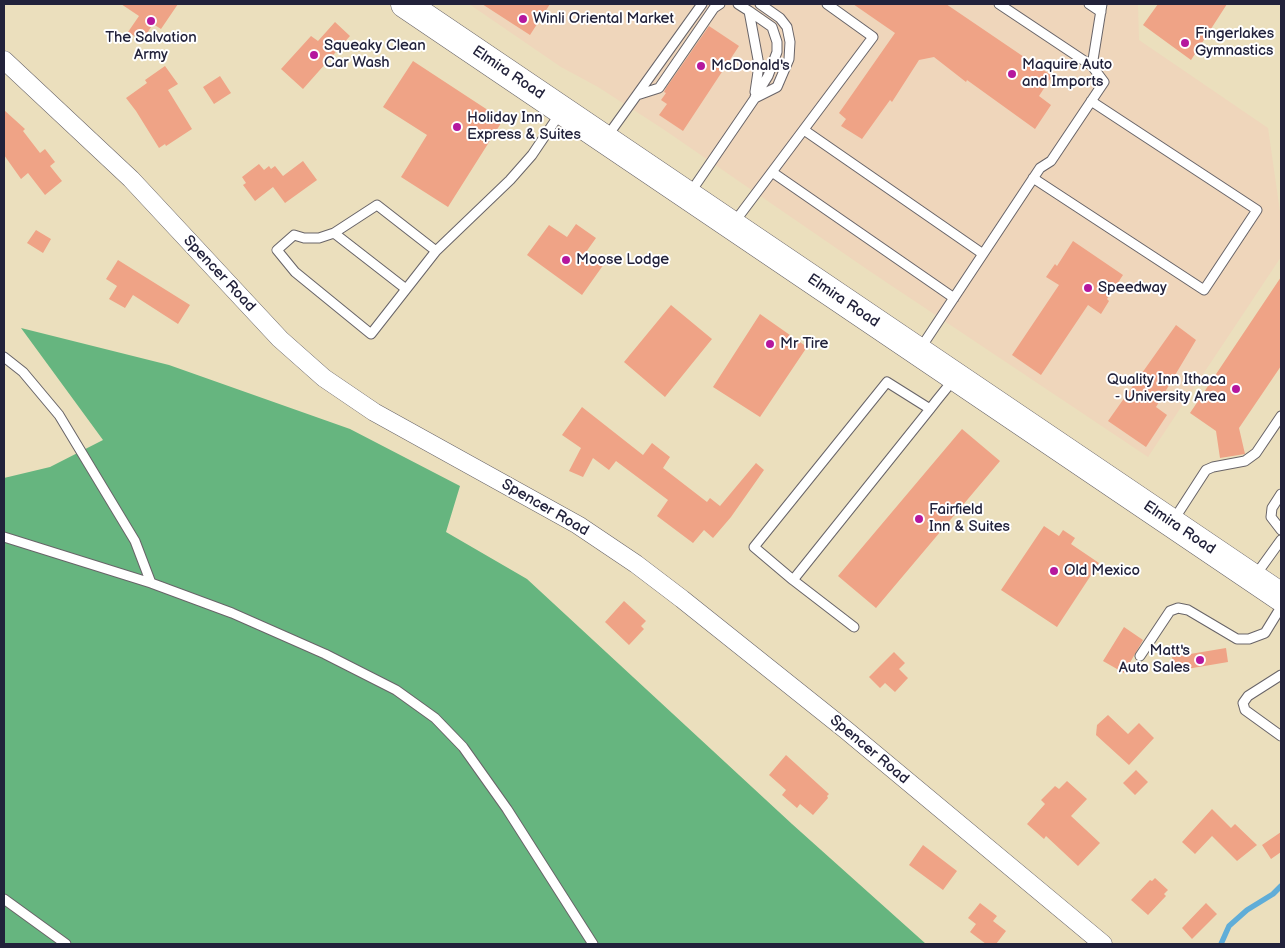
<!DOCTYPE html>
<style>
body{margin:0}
#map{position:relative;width:1285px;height:948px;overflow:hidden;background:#ebdfbd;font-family:"Balsamiq Sans",sans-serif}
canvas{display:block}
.frame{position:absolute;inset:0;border:5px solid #22223b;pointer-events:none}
</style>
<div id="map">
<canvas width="1285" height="948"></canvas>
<div class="frame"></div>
</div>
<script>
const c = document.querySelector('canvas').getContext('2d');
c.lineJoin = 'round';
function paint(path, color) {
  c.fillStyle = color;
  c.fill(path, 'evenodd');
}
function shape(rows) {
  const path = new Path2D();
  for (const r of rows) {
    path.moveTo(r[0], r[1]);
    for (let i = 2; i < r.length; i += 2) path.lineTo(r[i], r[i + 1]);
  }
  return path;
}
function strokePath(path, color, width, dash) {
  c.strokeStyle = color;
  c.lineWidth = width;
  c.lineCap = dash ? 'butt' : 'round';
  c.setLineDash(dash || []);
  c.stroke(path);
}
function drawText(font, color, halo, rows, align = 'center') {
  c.font = font + ' "Balsamiq Sans",sans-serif';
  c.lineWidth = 4;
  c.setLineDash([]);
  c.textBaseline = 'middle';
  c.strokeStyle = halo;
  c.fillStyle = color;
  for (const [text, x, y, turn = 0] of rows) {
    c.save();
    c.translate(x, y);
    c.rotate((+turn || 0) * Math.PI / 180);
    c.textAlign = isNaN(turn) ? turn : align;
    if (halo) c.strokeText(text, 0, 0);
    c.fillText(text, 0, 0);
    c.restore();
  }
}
paint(shape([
 [469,4,1138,4,1139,40,1268,128,1281,219,1281,257,1148,457,868,270,663,129,598,87,561,67]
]), '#efd6bb');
paint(shape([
 [21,328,169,365,350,429,460,486,446,532,527,579,792,824,926,944,4,944,4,478,50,467,103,440]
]), '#66b57f');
strokePath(shape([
 [1221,944,1229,926,1247,910,1273,894,1281,886]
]), '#5fadd8', 5.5);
paint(shape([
 [121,4,178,4,161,29,153,24,142,41,128,32,139,16],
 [482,4,550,4,530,35],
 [853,4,946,4,1052,76,1039,96,1051,105,1035,129,967,80,966,82,934,57,919,60,892,102,890,100,862,139,841,126,846,119,839,113,895,33],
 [1158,4,1227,4,1191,60,1143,25],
 [335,22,350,36,303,89,281,69,311,36,318,41],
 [709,26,739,46,683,131,659,115,667,104,661,100,666,93,664,92,666,88],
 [413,61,503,120,448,207,401,177,427,135,383,107],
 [165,66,178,84,168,90,192,129,166,146,165,144,159,148,136,111,126,98,147,83,145,80],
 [220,76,231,93,214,104,203,87],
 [4,110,25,129,23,131,40,153,45,149,55,162,50,166,62,181,45,195,28,173,21,179,4,155],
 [303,161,317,180,285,203,273,187,255,201,243,185,246,183,242,177,259,164,264,170,269,166,271,169,275,166,283,176],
 [576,224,596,238,586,252,604,264,582,295,527,255,549,225,567,237],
 [36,230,51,239,43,253,27,243],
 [1073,241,1123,275,1107,299,1109,301,1101,314,1088,305,1041,375,1012,355,1059,285,1046,277,1055,264,1057,266],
 [118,260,190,305,178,324,133,295,125,308,109,299,117,286,106,279],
 [1281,277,1281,366,1239,428,1245,454,1220,458,1216,431,1190,413],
 [671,305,712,339,665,397,624,362],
 [760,314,807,347,760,417,713,387],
 [1176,325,1196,340,1156,407,1167,415,1146,447,1108,421],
 [582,407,643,455,652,443,670,457,663,468,707,502,710,498,720,506,756,463,764,470,731,517,713,538,704,530,693,543,657,516,668,500,616,461,609,470,593,458,583,477,569,471,581,448,562,435],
 [962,429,1000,461,876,608,838,576],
 [1044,526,1059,536,1063,530,1075,538,1071,544,1099,563,1057,627,1001,590],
 [624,601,646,621,641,626,644,629,629,645,605,622],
 [1124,627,1143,640,1124,673,1103,661],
 [1226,648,1228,662,1175,671,1172,657],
 [894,652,905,663,899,669,908,678,895,692,885,683,880,688,869,677],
 [1108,715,1128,734,1139,723,1154,738,1129,765,1096,735,1097,725],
 [786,755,829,794,827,796,828,798,813,815,800,804,797,808,782,795,786,790,769,775],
 [1136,770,1148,782,1135,795,1123,783],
 [1067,781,1087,799,1071,816,1100,843,1078,866,1046,836,1044,839,1027,824,1045,804,1041,800,1055,786,1059,789],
 [1212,809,1231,828,1235,824,1257,845,1237,861,1212,836,1195,854,1182,842],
 [1281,832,1281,852,1271,859,1262,845],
 [923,845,957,871,943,890,909,865],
 [1155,878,1168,890,1164,894,1166,896,1148,915,1131,900,1150,880,1152,881],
 [980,903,997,916,993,921,1006,931,996,944,986,944,970,932,976,924,968,918],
 [1206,903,1217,914,1192,939,1182,928]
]), '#efa386');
const service = shape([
 [738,4,749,11,759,65,755,92],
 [999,4,1092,66],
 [1089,4,1101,12],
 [749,11,772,27,777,42,777,52,768,76,755,97],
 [637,95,659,88,714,8,720,4],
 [804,130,983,254],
 [606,138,702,4],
 [772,172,954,298],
 [1033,178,1204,290,1257,210,1091,101],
 [690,193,755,98,777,87,789,59,790,42,787,27,780,18,760,4],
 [733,224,873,37,827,4],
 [334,233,406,289],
 [436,251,377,205,334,233,319,238,304,238,294,235,277,250,295,272,371,334,436,251,510,180,532,155,561,112],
 [920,349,1040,168,1051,161,1104,82,1092,66,1102,4],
 [4,357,23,372,59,415,135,541,151,583],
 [930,409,887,382,754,547,793,580,930,409,937,400,954,379],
 [1281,494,1272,508,1271,517,1281,530],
 [1173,521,1206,470,1213,467,1245,461,1256,453,1281,416],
 [4,537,151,583,232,613,325,654,396,690,435,718,463,747,507,809,593,944],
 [1255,576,1281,540],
 [793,580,854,627],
 [1140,656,1170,611,1178,608,1188,610,1237,639,1249,639,1265,633,1281,607],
 [1281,675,1248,696,1243,703,1245,710,1281,736],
 [4,899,66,944]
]);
const minor = shape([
 [4,60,131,179,280,339,324,378,374,412,578,525,636,564,682,599,846,730,1103,944]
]);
const trunk = shape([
 [405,4,1281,597]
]);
strokePath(service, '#686468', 11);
strokePath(minor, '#686468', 19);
strokePath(trunk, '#686468', 29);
strokePath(service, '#fff', 9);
strokePath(minor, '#fff', 18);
strokePath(trunk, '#fff', 28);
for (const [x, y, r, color] of [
 [523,19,5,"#b5179e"],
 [151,21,5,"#b5179e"],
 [1185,43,5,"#b5179e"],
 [314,55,5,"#b5179e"],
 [701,66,5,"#b5179e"],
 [1012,74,5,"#b5179e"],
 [457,127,5,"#b5179e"],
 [566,260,5,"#b5179e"],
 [1088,288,5,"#b5179e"],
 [770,344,5,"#b5179e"],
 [1236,389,5,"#b5179e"],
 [919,519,5,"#b5179e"],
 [1054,571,5,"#b5179e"],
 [1200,660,5,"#b5179e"]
]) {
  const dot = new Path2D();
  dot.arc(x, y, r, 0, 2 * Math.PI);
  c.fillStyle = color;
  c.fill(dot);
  strokePath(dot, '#fff', 2);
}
drawText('15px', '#22223b', '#fff', [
 ["Winli Oriental Market",533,19],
 ["Fingerlakes",1195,34],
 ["Gymnastics",1195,51],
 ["The Salvation",151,38,"center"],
 ["Army",151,55,"center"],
 ["Squeaky Clean",324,46],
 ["Car Wash",324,63],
 ["Maquire Auto",1022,65],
 ["and Imports",1022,82],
 ["McDonald's",711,66],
 ["Holiday Inn",467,118],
 ["Express & Suites",467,135],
 ["Moose Lodge",576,260],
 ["Speedway",1098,288],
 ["Mr Tire",780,344],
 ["Quality Inn Ithaca",1226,380,"right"],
 ["- University Area",1226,397,"right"],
 ["Fairfield",929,510],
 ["Inn & Suites",929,527],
 ["Old Mexico",1064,571],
 ["Matt's",1190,651,"right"],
 ["Auto Sales",1190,668,"right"]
], 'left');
drawText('15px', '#22223b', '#fff', [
 ["Elmira Road",508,73,34],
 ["Spencer Road",219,274,47],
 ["Elmira Road",843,301,34],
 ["Spencer Road",545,508,30],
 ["Elmira Road",1179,528,34],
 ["Spencer Road",869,750,40]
]);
</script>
